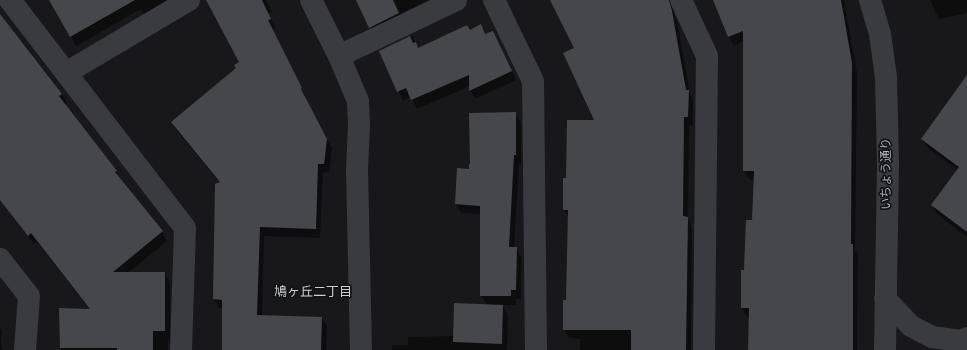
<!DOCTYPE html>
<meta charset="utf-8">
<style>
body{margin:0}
canvas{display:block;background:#18181a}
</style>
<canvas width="967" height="350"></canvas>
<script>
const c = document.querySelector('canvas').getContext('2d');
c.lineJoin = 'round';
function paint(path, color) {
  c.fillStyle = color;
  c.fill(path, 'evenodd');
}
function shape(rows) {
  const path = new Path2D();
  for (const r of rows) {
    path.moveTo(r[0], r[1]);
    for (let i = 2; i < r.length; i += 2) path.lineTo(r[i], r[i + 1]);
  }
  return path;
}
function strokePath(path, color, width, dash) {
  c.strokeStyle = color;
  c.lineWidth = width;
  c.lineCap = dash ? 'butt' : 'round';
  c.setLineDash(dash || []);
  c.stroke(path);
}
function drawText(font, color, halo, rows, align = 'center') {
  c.font = font + ' "Titillium Web","Noto Sans JP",sans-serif';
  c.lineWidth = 3.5;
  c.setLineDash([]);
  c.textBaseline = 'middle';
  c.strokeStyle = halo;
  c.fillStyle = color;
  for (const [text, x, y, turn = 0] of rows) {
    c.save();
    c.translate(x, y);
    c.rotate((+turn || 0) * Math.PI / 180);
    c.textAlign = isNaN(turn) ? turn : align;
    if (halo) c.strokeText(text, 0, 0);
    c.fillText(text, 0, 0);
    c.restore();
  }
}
paint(shape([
 [50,0,178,0,146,18,141,9,76,46],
 [207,0,266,0,272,12,268,14,276,28,272,30,306,97,305,98,332,148,329,173,323,172,320,238,264,236,262,316,322,318,327,327,326,350,223,350,223,308,219,308,214,299,220,183,177,131,172,122,238,69,241,62],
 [357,0,428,0,404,12,408,21,375,36],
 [552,0,673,0,674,15,677,21,690,94,693,100,693,126,689,125,688,219,692,227,691,350,580,350,580,339,569,338,564,329,567,301,569,218,564,210,567,179,596,121,575,48],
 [715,0,844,0,857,73,855,250,858,254,857,350,749,350,750,317,747,317,742,308,745,271,753,221,755,180,750,180,744,171,744,41,734,46,729,37],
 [930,0,967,0,967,13,939,19],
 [0,15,62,94,67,103,65,105,116,171,121,181,162,232,167,241,128,273,164,273,170,282,170,340,168,340,168,350,61,350,60,309,90,310,37,242,34,244,9,212,4,203,0,187],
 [480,26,486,35,493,32,516,80,475,99,470,90,470,86,417,109,411,97,403,101,381,51,412,36,419,49,470,31],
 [967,89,967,237,937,214,932,205,958,170,928,148,922,139],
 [515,113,521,122,521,164,519,164,514,248,516,248,521,257,521,299,516,299,516,305,502,305,508,315,507,350,392,350,392,345,408,345,408,337,454,336,487,305,481,295,481,214,461,213,456,204,458,169,470,170],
 [0,327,2,331,1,344,3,350,0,350]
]), '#0007');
paint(shape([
 [49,0,135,0,70,37],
 [206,0,262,0,271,19,268,20,302,88,301,89,327,139,324,164,318,164,316,229,260,227,257,315,322,317,321,350,222,350,222,300,213,299,215,184,220,182,171,122,236,68,234,65,239,62],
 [356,0,393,0,399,13,369,28],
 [550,0,669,0,672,11,686,90,689,90,688,117,684,117,683,216,688,217,686,350,631,350,631,330,563,330,563,300,566,300,568,210,563,210,563,178,566,178,567,120,594,120,563,53,574,48],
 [713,0,841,0,852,63,851,244,853,244,853,350,748,350,749,308,741,308,741,270,744,270,746,220,752,220,754,171,743,171,743,31,728,37],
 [0,14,62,94,59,96,117,171,115,172,163,231,113,272,165,272,165,331,153,331,153,350,117,350,117,348,60,348,59,308,90,309,31,233,28,236,0,200],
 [481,24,485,34,493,31,512,71,469,91,469,75,411,100,406,88,397,92,379,51,410,36,413,43,416,42,418,48,467,25,470,30],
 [967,75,967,232,931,205,959,167,921,139],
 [516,112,516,155,514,155,509,247,517,247,516,290,511,290,511,296,480,296,480,206,455,204,457,168,469,169,469,164,470,164,469,113],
 [454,303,503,305,502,344,453,342]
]), '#45474a');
strokePath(shape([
 [10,0,185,228,181,350],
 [311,0,339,56,358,101,359,126,357,170,361,350],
 [494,0,533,81,536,350],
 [681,0,707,56,704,350],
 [870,0,880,34,886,77,888,163,885,350],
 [339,56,456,0],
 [66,73,189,0],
 [0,259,29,296,25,350],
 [885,299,911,326,932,337,960,341,967,338]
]), '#393b3f', 22);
drawText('12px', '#abb1ba', '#131315', [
 ["いちょう通り",887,174,-90]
]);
drawText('13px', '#ccd0d6', '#131315', [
 ["鳩ヶ丘二丁目",313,293]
]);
</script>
